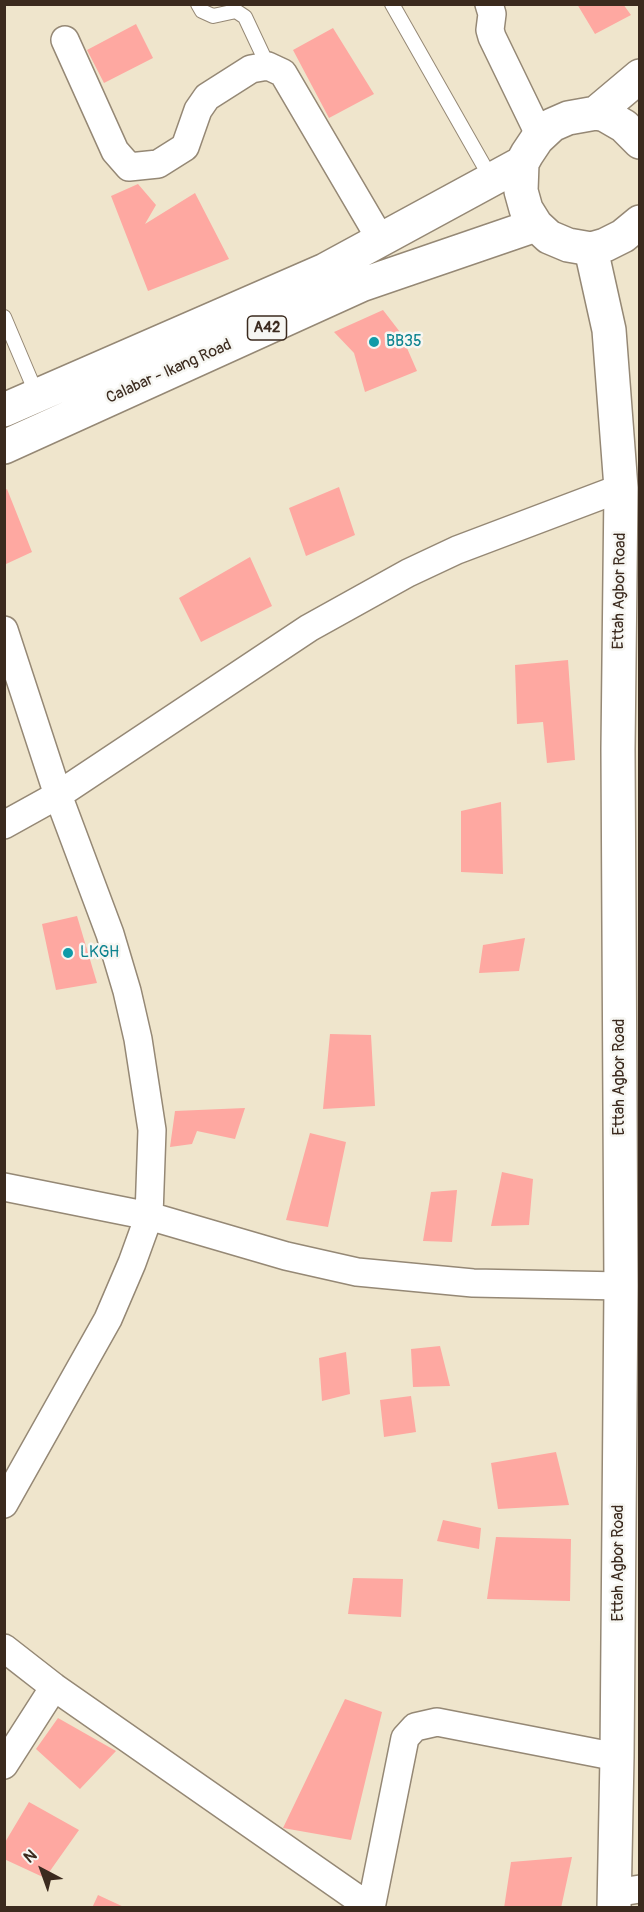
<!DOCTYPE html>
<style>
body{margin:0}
#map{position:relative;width:644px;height:1912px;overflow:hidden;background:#efe5cc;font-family:Pangolin,sans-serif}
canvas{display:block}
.frame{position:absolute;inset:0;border:6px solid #3b2a1e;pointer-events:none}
.north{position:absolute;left:12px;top:1840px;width:60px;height:60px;-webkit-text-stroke:4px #f6f6f2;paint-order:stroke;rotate:319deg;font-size:16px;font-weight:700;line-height:24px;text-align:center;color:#3b2a1e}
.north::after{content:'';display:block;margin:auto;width:21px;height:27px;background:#3b2a1e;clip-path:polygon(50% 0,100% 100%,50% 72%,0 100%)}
</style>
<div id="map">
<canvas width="644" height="1912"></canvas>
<div class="frame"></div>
<div class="north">N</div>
</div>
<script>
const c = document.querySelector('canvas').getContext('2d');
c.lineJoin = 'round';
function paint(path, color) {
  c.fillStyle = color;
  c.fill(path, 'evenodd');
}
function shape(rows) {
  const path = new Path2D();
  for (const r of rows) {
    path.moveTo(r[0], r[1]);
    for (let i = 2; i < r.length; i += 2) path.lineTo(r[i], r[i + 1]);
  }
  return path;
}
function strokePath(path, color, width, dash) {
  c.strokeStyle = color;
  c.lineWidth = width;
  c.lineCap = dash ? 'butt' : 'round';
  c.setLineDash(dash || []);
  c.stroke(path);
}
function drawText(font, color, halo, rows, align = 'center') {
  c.font = font + ' Pangolin,sans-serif';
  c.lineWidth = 5;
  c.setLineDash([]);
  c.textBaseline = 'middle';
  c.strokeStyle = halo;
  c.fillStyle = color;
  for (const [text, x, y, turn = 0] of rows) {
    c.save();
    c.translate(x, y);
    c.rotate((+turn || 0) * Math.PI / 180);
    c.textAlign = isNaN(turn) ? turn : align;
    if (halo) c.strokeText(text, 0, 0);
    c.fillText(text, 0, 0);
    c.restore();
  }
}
paint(shape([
 [577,4,623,4,631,15,595,34],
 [136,24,153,58,104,83,87,50],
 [333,28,374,94,329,118,293,50],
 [138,184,156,205,145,224,195,193,229,259,148,291,111,196],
 [383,310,400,332,417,371,365,392,354,353,334,332],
 [339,487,355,535,306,556,289,508],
 [7,489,32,552,6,564,4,491],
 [250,557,272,606,201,642,179,598],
 [568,660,575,760,547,763,543,722,517,724,515,665],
 [501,802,503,874,461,872,461,811],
 [77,916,97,983,56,990,42,924],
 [525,938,519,971,479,973,483,945],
 [330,1034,371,1035,375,1106,323,1109],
 [245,1108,235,1139,197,1131,192,1144,170,1147,175,1111],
 [310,1133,346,1142,328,1227,286,1220],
 [502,1172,533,1179,529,1225,491,1226],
 [457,1190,452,1242,423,1241,431,1192],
 [440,1346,450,1386,413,1387,411,1349],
 [346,1352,350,1394,322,1401,319,1358],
 [411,1396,416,1432,384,1437,380,1400],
 [556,1452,569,1505,498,1509,491,1463],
 [443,1520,481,1528,479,1549,437,1541],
 [496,1537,571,1539,570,1601,487,1599],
 [353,1578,403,1579,401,1617,348,1614],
 [345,1699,382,1712,351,1840,283,1828],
 [58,1718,116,1751,80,1789,36,1749],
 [29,1802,79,1830,45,1878,4,1859,4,1844],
 [572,1857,561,1908,504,1908,511,1862],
 [98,1895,126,1908,92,1908]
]), '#fea8a1');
const lane = shape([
 [198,4,202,11,213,16,236,11,245,17,268,66],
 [392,4,492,180],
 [4,317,37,395]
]);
const street = shape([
 [489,4,492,14,490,30,492,37,540,136],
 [65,40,115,151,129,167,158,164,185,147,198,110,207,97,251,69,268,66,283,73,381,240],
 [4,630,58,795,110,934,127,991,138,1039,152,1130,149,1216,132,1263,108,1319,4,1504],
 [4,825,58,795,309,628,408,573,457,550,621,488],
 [4,1187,149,1216,286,1256,357,1272,473,1283,621,1286],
 [4,1648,54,1687,371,1908],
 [4,1765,54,1687],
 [614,1893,640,1889],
 [371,1908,405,1738,415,1727,437,1722,617,1757]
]);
const secondary = shape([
 [591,249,609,330,621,488,618,749,621,1286,617,1757,614,1908]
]);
const primary = shape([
 [596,113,640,76],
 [640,142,624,126,605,115,596,113,568,118,552,125,537,139,527,154,522,163,521,191,526,209,536,225,549,237,568,245,591,249,605,245,623,236,640,222],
 [4,410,325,270,522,163],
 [4,447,361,285,536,225]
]);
strokePath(lane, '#958875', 16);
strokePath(street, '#958875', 30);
strokePath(secondary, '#958875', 36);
strokePath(primary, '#958875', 36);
strokePath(lane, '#fff', 14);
strokePath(street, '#fff', 27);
strokePath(secondary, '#fff', 33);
strokePath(primary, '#fff', 33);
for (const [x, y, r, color] of [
 [374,342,6,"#0f9aa8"],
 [68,953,6,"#0f9aa8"]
]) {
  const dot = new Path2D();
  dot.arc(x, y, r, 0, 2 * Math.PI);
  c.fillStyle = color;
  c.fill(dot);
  strokePath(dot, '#f6f6f2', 2);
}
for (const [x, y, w] of [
 [267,328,39]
]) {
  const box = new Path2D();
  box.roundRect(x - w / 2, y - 12, w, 24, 4.5);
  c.fillStyle = '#f6f6f2';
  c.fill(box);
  strokePath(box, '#3b2a1e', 1.5);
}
drawText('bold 15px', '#3b2a1e', null, [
 ["A42",267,328]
]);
drawText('16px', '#0d838f', '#f6f6f2', [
 ["BB35",386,342],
 ["LKGH",80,953]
], 'left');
drawText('16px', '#3b2a1e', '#f6f6f2', [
 ["Calabar - Ikang Road",169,372,-24],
 ["Ettah Agbor Road",620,591,-89],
 ["Ettah Agbor Road",620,1077,-90],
 ["Ettah Agbor Road",619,1563,-90]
]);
</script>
